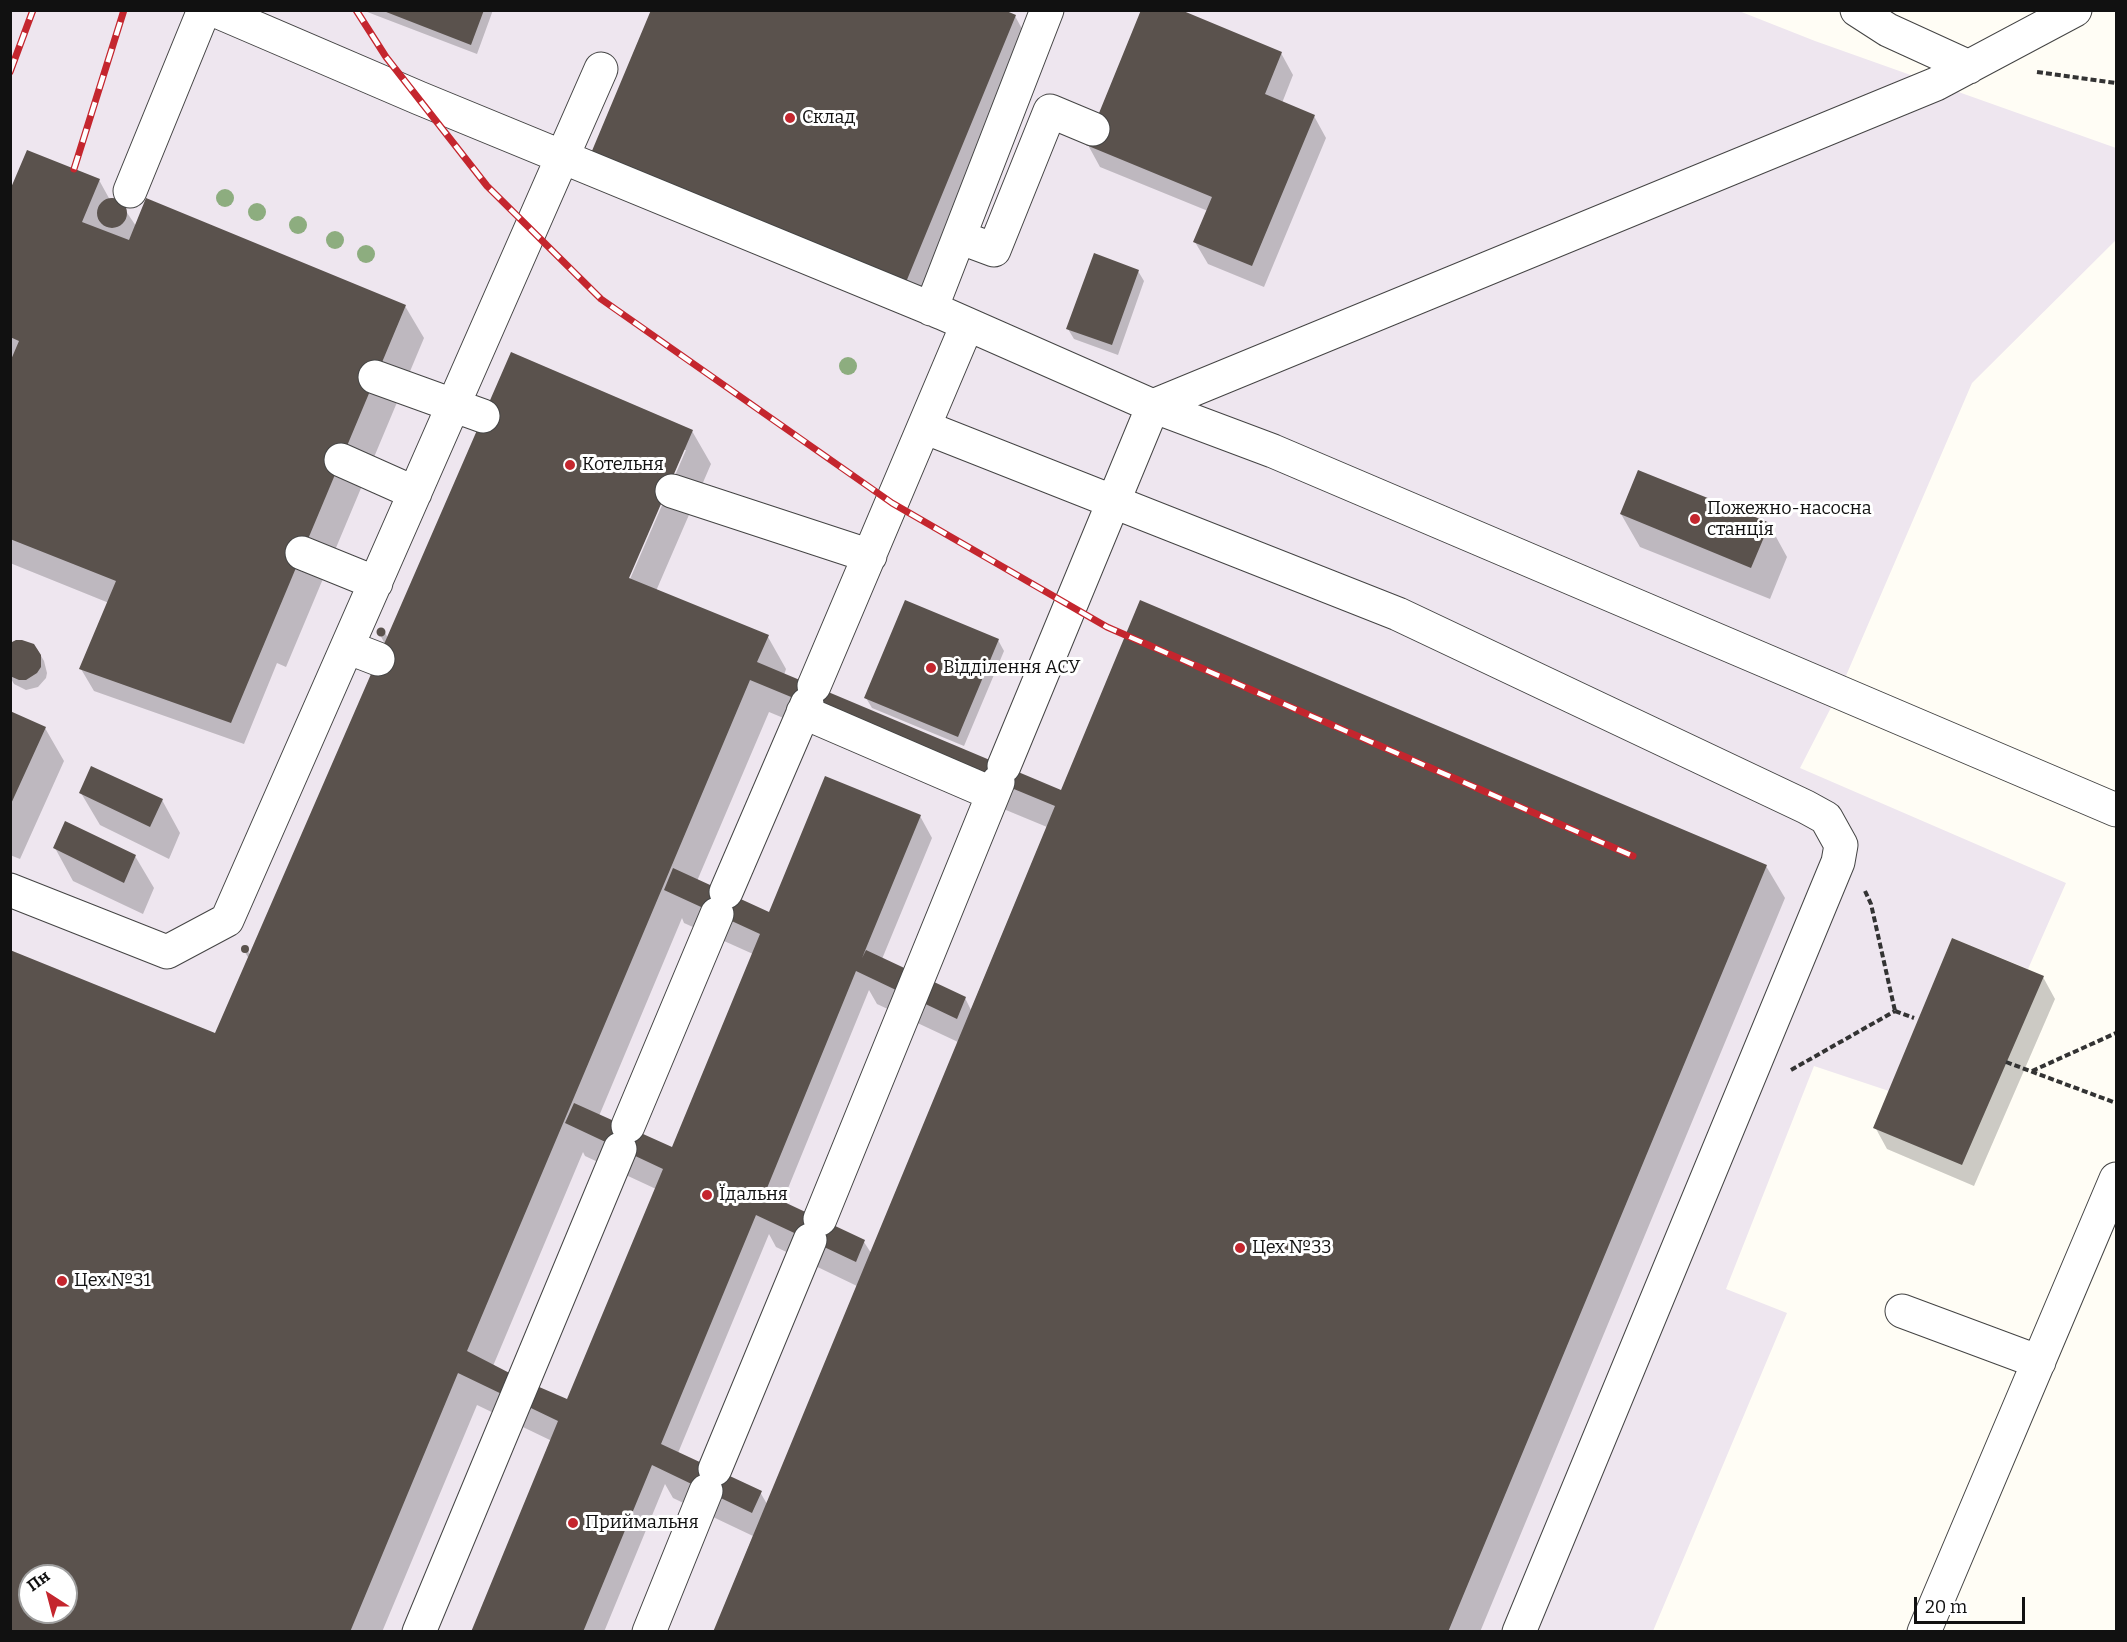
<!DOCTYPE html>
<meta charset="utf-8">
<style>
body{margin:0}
#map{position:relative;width:2127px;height:1642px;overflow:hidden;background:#fffdf5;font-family:Bitter,serif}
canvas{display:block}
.frame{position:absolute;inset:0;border:12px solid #111;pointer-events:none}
.north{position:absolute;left:18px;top:1564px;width:60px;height:60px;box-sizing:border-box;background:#fff;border:2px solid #a0a0a0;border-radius:50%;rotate:324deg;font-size:16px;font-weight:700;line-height:24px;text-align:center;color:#111}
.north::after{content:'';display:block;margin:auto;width:21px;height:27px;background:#c4262e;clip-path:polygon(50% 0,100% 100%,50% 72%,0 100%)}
.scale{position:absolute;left:1914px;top:1597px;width:111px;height:27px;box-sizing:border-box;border:3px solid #111;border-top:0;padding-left:8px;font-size:18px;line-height:21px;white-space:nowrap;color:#111;-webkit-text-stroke:4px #fff;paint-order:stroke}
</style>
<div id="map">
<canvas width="2127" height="1642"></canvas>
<div class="frame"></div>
<div class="north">Пн</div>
<div class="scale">20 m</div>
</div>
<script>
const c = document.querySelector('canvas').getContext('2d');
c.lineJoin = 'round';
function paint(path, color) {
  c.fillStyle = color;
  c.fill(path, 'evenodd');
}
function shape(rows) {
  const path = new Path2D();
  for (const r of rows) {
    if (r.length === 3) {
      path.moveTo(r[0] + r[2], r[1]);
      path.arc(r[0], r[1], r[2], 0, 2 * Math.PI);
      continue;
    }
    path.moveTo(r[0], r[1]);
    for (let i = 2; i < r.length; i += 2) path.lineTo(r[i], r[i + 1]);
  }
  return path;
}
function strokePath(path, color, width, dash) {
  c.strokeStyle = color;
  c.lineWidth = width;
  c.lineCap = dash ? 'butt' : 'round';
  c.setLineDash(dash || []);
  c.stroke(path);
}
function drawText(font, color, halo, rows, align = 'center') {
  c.font = font + ' Bitter,serif';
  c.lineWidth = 6;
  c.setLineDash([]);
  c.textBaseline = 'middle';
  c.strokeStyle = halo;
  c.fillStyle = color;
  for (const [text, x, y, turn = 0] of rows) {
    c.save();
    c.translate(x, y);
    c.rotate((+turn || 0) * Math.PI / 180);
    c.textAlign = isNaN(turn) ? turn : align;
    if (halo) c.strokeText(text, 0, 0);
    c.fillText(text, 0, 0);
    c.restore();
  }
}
paint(shape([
 [11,11,1739,11,1815,41,2116,148,2116,240,1972,383,1839,692,1800,768,2066,883,2028,969,1952,938,1889,1091,1814,1066,1726,1289,1787,1313,1653,1631,11,1632],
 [30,1576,66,1576,66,1612,30,1612]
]), '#eee6ef');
paint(shape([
 [362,10,493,10,477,54],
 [1015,16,1033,49,922,319,610,191],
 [1281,53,1293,75,1282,103,1314,116,1326,138,1264,287,1208,264,1195,242,1208,211,1100,167,1088,145],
 [99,180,110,200,119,201,136,226,405,306,424,338,286,667,277,663,244,744,94,691,81,669,109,603,10,563,10,194],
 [1138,271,1144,281,1118,355,1074,339,1068,329],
 [692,431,711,464,656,591,768,637,786,669,784,675,1062,792,1766,866,1785,898,1480,1632,714,1632,753,1536,673,1498,665,1484,604,1632,473,1632,552,1441,477,1405,382,1632,10,1632,216,1035,249,959,243,949,246,947,250,955,385,644,379,633,380,630,384,631,388,638],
 [683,450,686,450,627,586,624,585],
 [769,712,1047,827,971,1010,965,998,882,959,932,838,920,816,768,913,697,881],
 [682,918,684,923,753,954,672,1151,599,1116],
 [869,990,877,1004,958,1042,871,1253,864,1242,782,1203],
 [583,1152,585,1156,656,1189,567,1403,493,1366],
 [769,1234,776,1247,857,1286,767,1504,760,1492,678,1453],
 [30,1576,66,1576,66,1612,30,1612],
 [1621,514,1769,524,1787,557,1770,599,1640,547],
 [998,640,1004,651,964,746,872,708,866,698],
 [10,645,37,649,44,661,47,673,46,678,38,687,26,690,14,684,10,677],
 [10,713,45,728,64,761,20,859,10,855],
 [81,793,162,800,180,833,169,859,100,825],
 [55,848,135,856,154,888,143,914,73,881],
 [2043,977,2055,999,1974,1186,1887,1149,1875,1127]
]), '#0003');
paint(shape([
 [381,10,484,10,471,45],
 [651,10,1004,10,1016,15,904,287,589,158],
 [1141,10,1181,10,1282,52,1265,94,1315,115,1252,266,1193,242,1212,197,1086,145],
 [27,150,100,179,82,222,129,240,146,198,406,305,231,723,79,669,116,581,10,539,10,362,19,341,10,337,10,190],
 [112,213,15],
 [1094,253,1139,270,1112,345,1066,329],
 [511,352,693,430,629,578,769,635,757,662,1061,790,1140,600,1767,865,1448,1632,713,1632,1055,806,750,680,467,1351,523,1380,567,1399,663,1169,565,1123,574,1103,672,1147,760,934,664,890,673,868,769,912,825,776,921,815,862,958,866,950,966,997,957,1019,856,971,765,1193,865,1240,856,1262,756,1215,661,1444,762,1491,752,1513,652,1465,583,1632,471,1632,558,1421,458,1373,350,1632,10,1632,10,950,215,1033],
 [30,1576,66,1576,66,1612,30,1612],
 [1638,470,1770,523,1751,568,1620,514],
 [905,600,999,639,958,737,864,698],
 [381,632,4.5],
 [16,640,22,640,34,644,41,655,41,667,37,673,26,680,19,680,10,676,10,643],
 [10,711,46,727,10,806],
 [91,766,163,799,150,827,79,793],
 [65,821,136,855,124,883,53,848],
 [1952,938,2044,976,1962,1165,1873,1128],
 [245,949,4]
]), '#5a524d');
const minor = shape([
 [214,10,419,98,942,313,1153,406,1273,451,2116,810],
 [1857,10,1888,30,1969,67],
 [130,191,204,10],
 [959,237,994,250,1050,111,1093,129],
 [931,309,1047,10],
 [375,377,483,416],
 [924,427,1398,614,1806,807,1826,818,1841,845,1838,862,1519,1632],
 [341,460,415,493],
 [672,491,870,556],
 [302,553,376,583],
 [347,647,378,659],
 [814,686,967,325],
 [803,712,993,794],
 [1004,766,1153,406,1936,84,2075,10],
 [10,890,167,952,227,920,601,69],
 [726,892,807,704],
 [628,1126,717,914],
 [820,1219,998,782],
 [1902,1311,2039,1362],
 [715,1469,810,1240],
 [419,1632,620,1149],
 [649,1632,706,1491],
 [1924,1632,2116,1179]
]);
strokePath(minor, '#444', 35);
strokePath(shape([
 [2037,72,2116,83],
 [1865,891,1871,904,1895,1011],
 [1895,1011,1914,1018],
 [2006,1062,2116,1103],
 [1791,1070,1895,1011],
 [2032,1071,2116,1033]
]), '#333', 4, [6, 3]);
strokePath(minor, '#fff', 33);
const rail = shape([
 [356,10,386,57,487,186,601,299,892,503,1107,627,1633,856],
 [10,72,33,10],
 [74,169,124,10]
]);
strokePath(rail, '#c4262e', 7);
strokePath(rail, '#fff', 4.5, [14]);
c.fillStyle = '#8dad7f';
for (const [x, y] of [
 [225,198],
 [257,212],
 [298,225],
 [335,240],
 [366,254],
 [848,366]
]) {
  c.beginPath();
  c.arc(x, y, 9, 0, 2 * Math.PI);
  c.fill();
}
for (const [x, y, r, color] of [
 [790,118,6,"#c4262e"],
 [570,465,6,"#c4262e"],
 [1695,519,6,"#c4262e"],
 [931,668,6,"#c4262e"],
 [707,1195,6,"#c4262e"],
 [1240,1248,6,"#c4262e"],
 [62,1281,6,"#c4262e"],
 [573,1523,6,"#c4262e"]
]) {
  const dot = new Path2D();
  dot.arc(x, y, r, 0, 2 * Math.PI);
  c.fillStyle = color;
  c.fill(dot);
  strokePath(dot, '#fff', 2);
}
drawText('18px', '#111', '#fff', [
 ["Склад",802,118],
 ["Котельня",582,465],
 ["Пожежно-насосна",1707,509],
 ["станція",1707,530],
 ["Відділення АСУ",943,668],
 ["Їдальня",719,1195],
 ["Цех №33",1252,1248],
 ["Цех №31",74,1281],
 ["Приймальня",585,1523]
], 'left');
</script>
